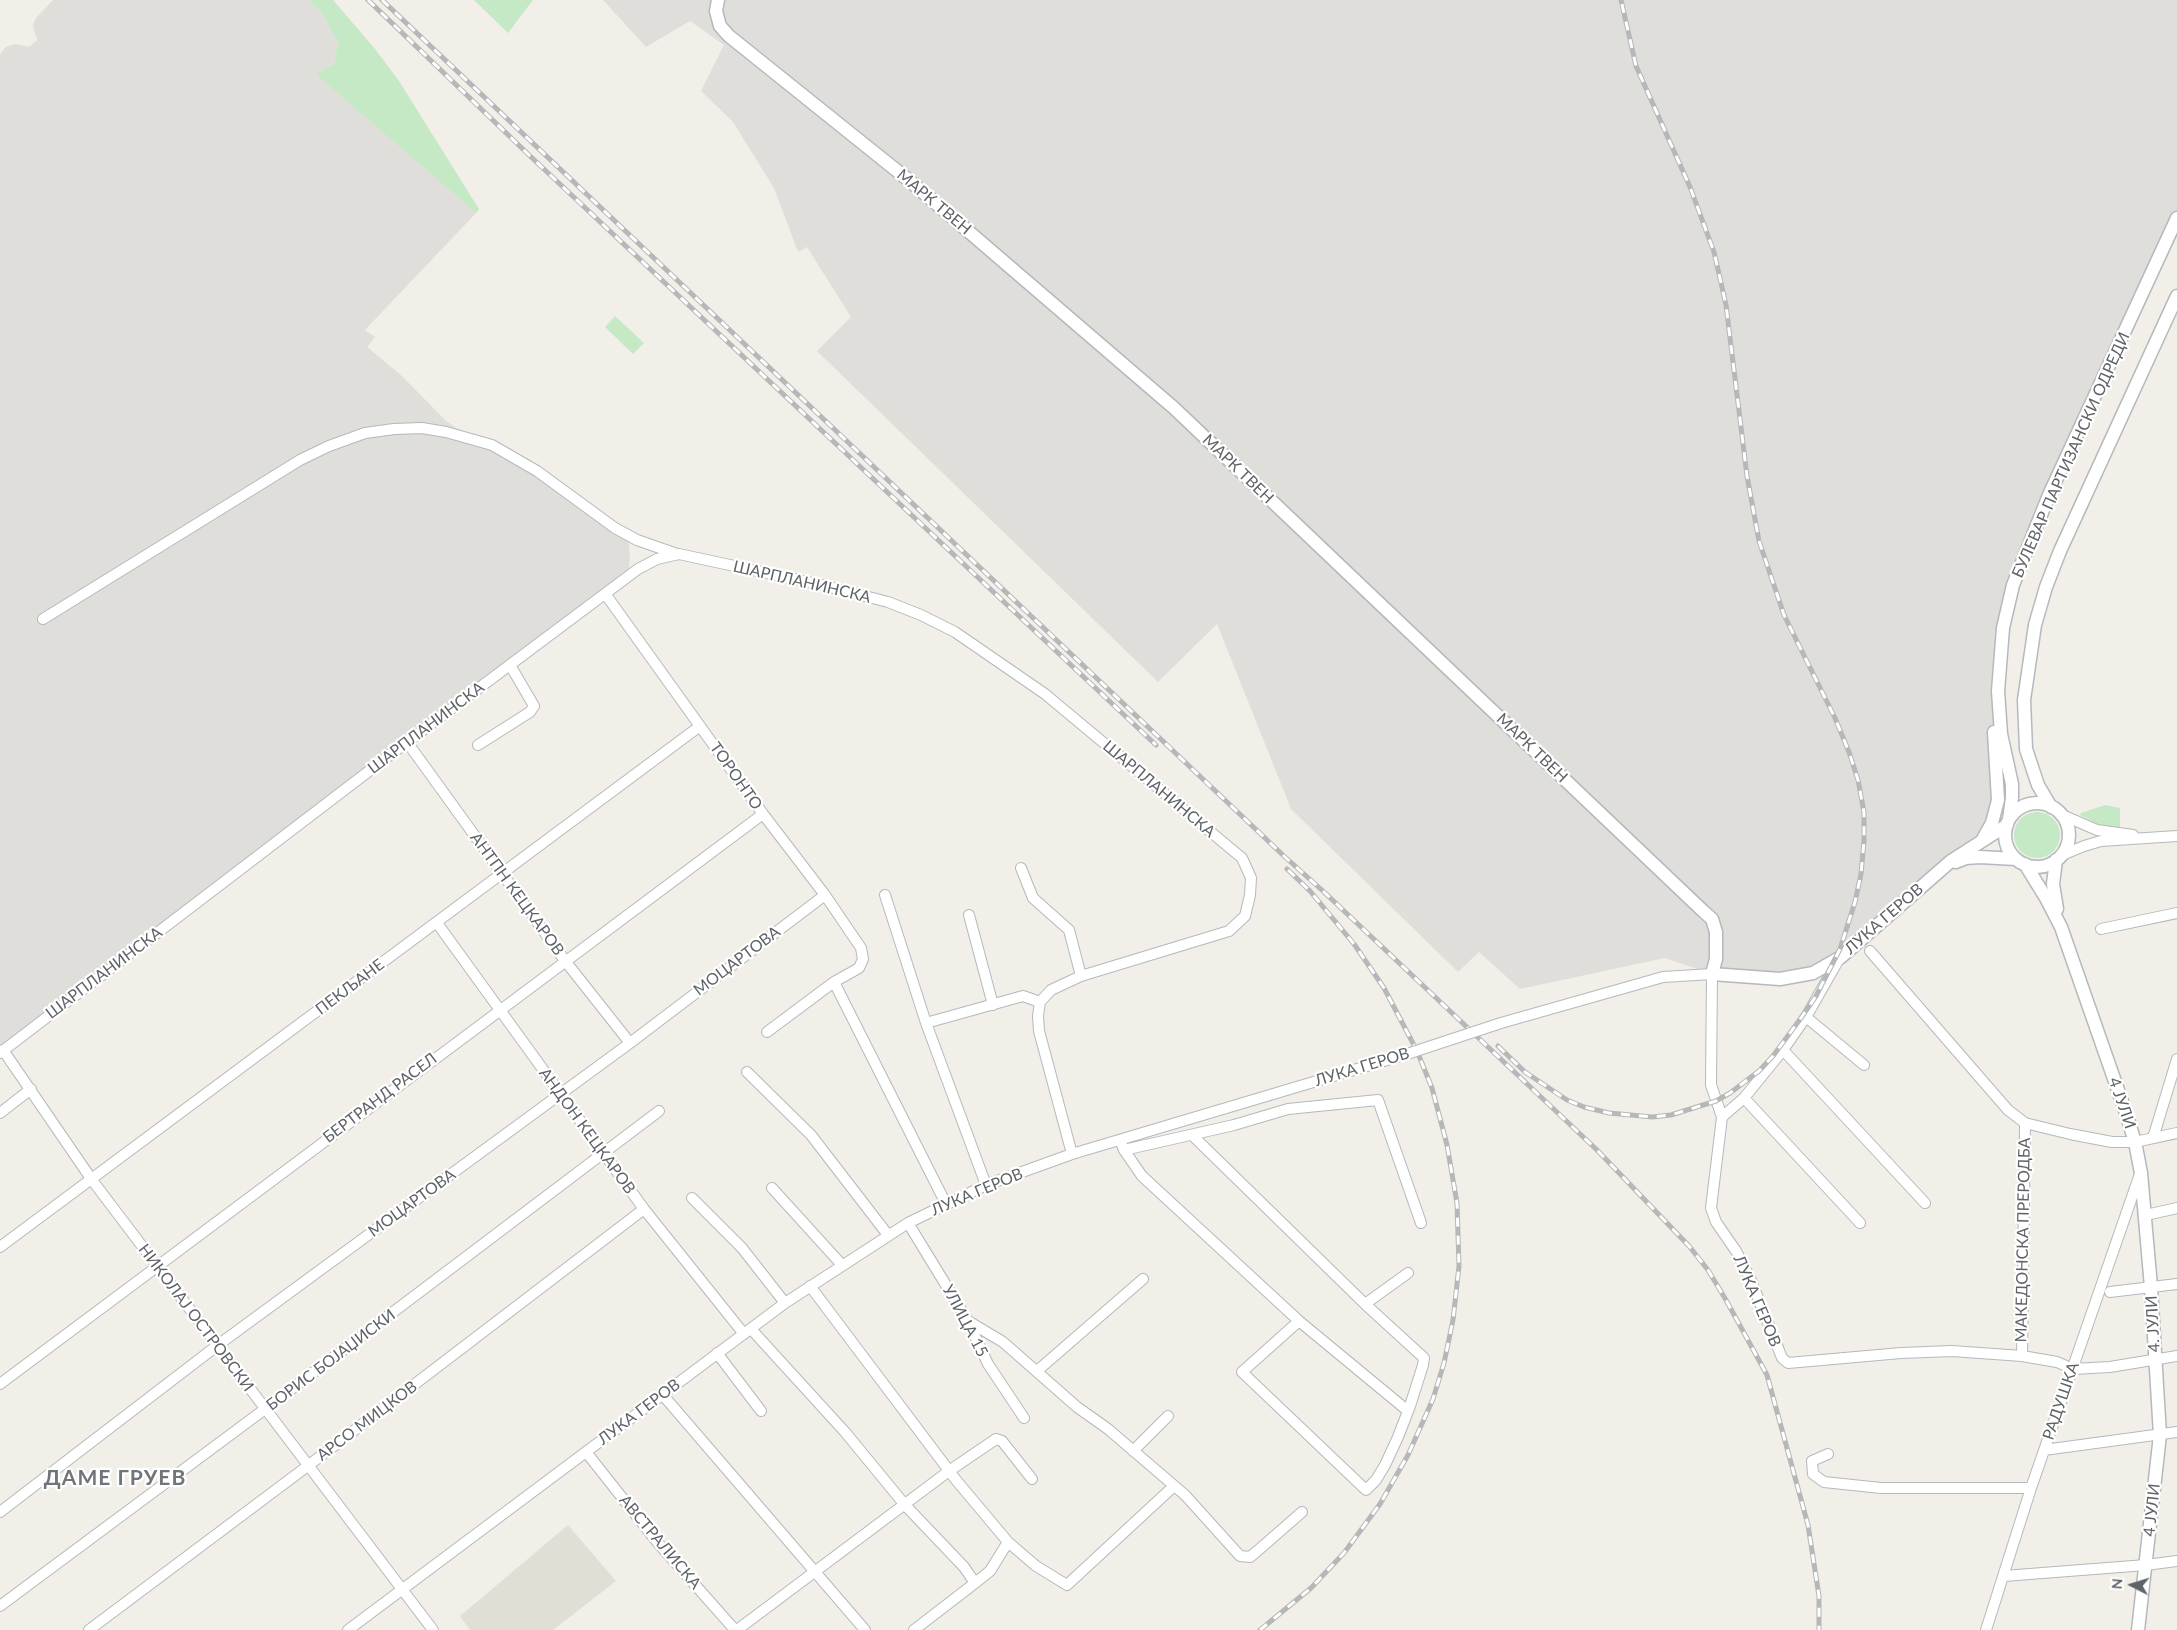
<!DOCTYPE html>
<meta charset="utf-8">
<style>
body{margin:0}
#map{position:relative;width:2177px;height:1630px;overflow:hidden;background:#f1efe8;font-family:Lato,sans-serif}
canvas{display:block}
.north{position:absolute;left:2107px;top:1560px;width:50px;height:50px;-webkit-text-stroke:4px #fff;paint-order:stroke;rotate:275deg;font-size:14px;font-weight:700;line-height:20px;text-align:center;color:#5f6368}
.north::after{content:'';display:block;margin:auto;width:18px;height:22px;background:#5f6368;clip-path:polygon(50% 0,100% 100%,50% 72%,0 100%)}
</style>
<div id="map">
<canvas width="2177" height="1630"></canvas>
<div class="north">N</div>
</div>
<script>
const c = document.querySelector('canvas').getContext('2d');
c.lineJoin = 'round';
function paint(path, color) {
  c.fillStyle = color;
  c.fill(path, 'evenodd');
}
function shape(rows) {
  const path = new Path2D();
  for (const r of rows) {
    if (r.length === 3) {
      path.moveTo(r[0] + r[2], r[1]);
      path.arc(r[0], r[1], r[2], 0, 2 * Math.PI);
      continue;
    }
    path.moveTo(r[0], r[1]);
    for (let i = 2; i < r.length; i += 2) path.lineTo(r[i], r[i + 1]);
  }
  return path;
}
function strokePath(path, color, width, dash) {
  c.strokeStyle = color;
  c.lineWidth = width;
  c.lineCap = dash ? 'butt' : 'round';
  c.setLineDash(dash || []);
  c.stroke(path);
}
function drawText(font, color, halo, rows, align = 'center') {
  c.font = font + ' Lato,sans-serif';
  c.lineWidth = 4.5;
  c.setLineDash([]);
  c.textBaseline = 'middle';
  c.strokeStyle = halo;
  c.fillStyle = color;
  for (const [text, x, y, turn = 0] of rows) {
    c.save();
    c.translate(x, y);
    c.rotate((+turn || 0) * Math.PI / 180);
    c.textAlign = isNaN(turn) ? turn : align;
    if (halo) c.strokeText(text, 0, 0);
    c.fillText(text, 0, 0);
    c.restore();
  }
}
paint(shape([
 [53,0,309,0,322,13,338,43,334,64,317,74,476,213,365,330,375,337,367,347,402,376,446,421,472,438,492,445,625,534,629,543,630,558,628,576,0,1053,0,54,6,47,15,44,29,47,37,40,33,26,36,18],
 [603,0,2177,0,2177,218,2007,607,1998,786,1983,839,1813,973,1712,974,1665,958,1520,989,1479,952,1458,972,1291,809,1217,624,1158,682,817,351,851,317,807,247,798,252,774,188,733,122,701,91,724,45,690,21,646,47]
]), '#e0deda');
paint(shape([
 [568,1525,616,1581,553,1630,470,1630,460,1616]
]), '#e1ded6');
paint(shape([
 [309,0,333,0,375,49,399,81,479,209,476,213,316,74,334,64,338,43,322,13],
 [474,0,533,0,508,33],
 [615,316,644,343,633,354,605,327],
 [2105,805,2120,808,2120,828,2104,827,2080,815,2081,813],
 [2037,835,23]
]), '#c5e8c5');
const minor = shape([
 [606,595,763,814,825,895,861,948,863,959,859,968,834,982,767,1032],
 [43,619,300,460,329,446,365,433,394,429,422,428,446,432,492,445,537,471,615,528,637,540,677,554],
 [407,742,566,962,630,1043],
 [478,745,530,712,534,706,510,665],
 [2060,814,2097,830,2133,835],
 [2060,856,2084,846,2101,841,2177,836],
 [1021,868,1033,898,1069,930,1081,976],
 [885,895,926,1023,1023,996,1040,1002],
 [969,915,993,1005],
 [437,923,644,1209,744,1334],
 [2101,929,2177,913],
 [1870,951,2008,1110,2025,1123,2070,1134,2112,1142,2135,1142,2177,1133],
 [834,982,946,1204],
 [1806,1017,1864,1065],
 [926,1023,986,1185],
 [1501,1023,1663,977,1712,974,1711,1085,1722,1117,1711,1208,1716,1222,1736,1251,1750,1278,1782,1358,1788,1363,1901,1353,1952,1351,2022,1356,2057,1362,2073,1369,2110,1367,2177,1356],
 [3,1050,92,1180,433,1630],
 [1783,1050,1925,1203],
 [0,1053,407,742,638,569,657,559,679,554,822,585,888,602,921,615,955,632,1045,694,1242,858,1251,878,1250,895,1245,916,1229,931,1081,976,1051,990,1040,1002,1038,1016,1039,1031,1072,1154],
 [747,1072,811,1135,888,1235],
 [1744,1098,1860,1223],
 [0,1113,31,1089],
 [1722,1117,1744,1098,1783,1050,1806,1017,1839,959],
 [1192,1135,1365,1304,1424,1358,1423,1365,1410,1406,1398,1437,1385,1465,1376,1480,1366,1490,1242,1372,1299,1321],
 [2153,1138,2177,1059],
 [1120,1140,1124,1150,1142,1176,1299,1321,1408,1411],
 [1124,1150,1234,1125,1288,1109,1378,1100,1421,1223],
 [772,1188,842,1265],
 [692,1198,742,1248,785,1303],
 [2146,1215,2177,1208],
 [908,1223,968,1321,988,1364,1024,1418],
 [0,1247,700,726],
 [810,1286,956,1480,1008,1542,1036,1566,1067,1585,1174,1486],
 [2110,1292,2177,1284],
 [1365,1304,1408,1273],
 [968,1321,1003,1342,1077,1407,1108,1429,1185,1495,1240,1556,1250,1557,1255,1553,1302,1512],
 [751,1329,845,1432,905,1505,964,1567,975,1583,914,1630],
 [717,1353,761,1411],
 [2022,1356,2025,1123],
 [1037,1371,1143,1279],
 [0,1384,763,814],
 [662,1394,865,1630],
 [2044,1450,2177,1432],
 [1133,1451,1168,1416],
 [586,1452,658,1543,735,1630],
 [1828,1454,1812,1461,1813,1474,1824,1482,1881,1488,2031,1488],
 [0,1512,218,1345,630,1043,825,895],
 [2004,1576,2146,1565,2177,1561],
 [975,1583,990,1571,1008,1542],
 [0,1606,265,1409,659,1111],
 [89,1630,309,1465,644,1209],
 [348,1630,785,1303,908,1223,986,1185,1072,1154,1404,1055],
 [737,1630,949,1471,996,1439,1002,1441,1032,1479],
 [1986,1630,2031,1488,2140,1174]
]);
const tertiary = shape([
 [718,0,716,11,720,26,729,36,911,182,1174,408,1703,911,1712,919,1716,932,1716,959,1712,974,1780,979,1813,973,1841,957,1951,861,2007,825],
 [2037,835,32],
 [2051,807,2038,785,2026,749,2024,700,2035,625,2046,587,2060,551,2177,296],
 [2009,819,2012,798,2012,784,2001,734,1998,691,2003,628,2013,585,2049,495,2177,218],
 [1983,839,1992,823,1998,800,1994,732],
 [2056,860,2053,884,2057,909],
 [1956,862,1966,858,1980,857,2016,859],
 [2025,864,2046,898,2061,927,2126,1113,2135,1142,2141,1173,2151,1287,2160,1435,2138,1630]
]);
strokePath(minor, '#b5b8bc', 12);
strokePath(tertiary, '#b5b8bc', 15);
strokePath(minor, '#fff', 10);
strokePath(tertiary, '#fff', 12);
const rail = shape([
 [368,0,529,155,1156,745],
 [382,0,1285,857,1324,892,1597,1150,1689,1246,1708,1270,1726,1300,1767,1375,1808,1525,1819,1596,1819,1630],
 [1498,1046,1525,1072,1567,1100,1584,1107,1609,1113,1652,1117,1671,1115,1716,1101,1730,1093,1759,1071,1773,1056,1801,1018,1816,996,1840,949,1855,902,1861,874,1864,841,1864,812,1858,780,1849,752,1835,718,1784,615,1759,541,1747,476,1726,305,1714,252,1690,187,1636,66,1621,0],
 [1260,1630,1311,1588,1344,1553,1380,1504,1408,1455,1433,1399,1444,1363,1453,1320,1459,1266,1457,1203,1447,1145,1432,1088,1417,1051,1384,988,1354,944,1310,891,1287,869]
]);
strokePath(rail, '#b6b7b8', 5);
strokePath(rail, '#fff', 3, [9]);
const minorBridge = shape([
 [1404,1055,1501,1023]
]);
strokePath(minorBridge, '#b5b8bc', 12, []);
strokePath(minorBridge, '#fff', 10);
drawText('16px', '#5f6368', '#fff', [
 ["МАРК ТВЕН",934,202,40],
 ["БУЛЕВАР ПАРТИЗАНСКИ ОДРЕДИ",2071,455,-66],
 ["МАРК ТВЕН",1238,469,44],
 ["ШАРПЛАНИНСКА",802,582,13],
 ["ШАРПЛАНИНСКА",426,728,-37],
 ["МАРК ТВЕН",1532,748,44],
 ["ТОРОНТО",736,776,55],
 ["ШАРПЛАНИНСКА",1159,789,40],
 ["АНТПН КЕЦКАРОВ",517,894,54],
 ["ЛУКА ГЕРОВ",1884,919,-41],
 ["МОЦАРТОВА",737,961,-37],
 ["ШАРПЛАНИНСКА",104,973,-37],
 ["ПЕКЉАНЕ",350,987,-37],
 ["ЛУКА ГЕРОВ",1362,1067,-17],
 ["БЕРТРАНД РАСЕЛ",380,1098,-37],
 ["4 ЈУЛИ",2122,1103,71],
 ["АНДОН КЕЦКАРОВ",587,1131,54],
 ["ЛУКА ГЕРОВ",977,1192,-23],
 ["МОЦАРТОВА",412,1203,-36],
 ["МАКЕДОНСКА ПРЕРОДБА",2023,1240,-89],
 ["ЛУКА ГЕРОВ",1757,1301,67],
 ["НИКОЛАЈ ОСТРОВСКИ",196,1318,53],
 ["УЛИЦА 15",965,1321,62],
 ["4. ЈУЛИ",2153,1324,-93],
 ["БОРИС БОЈАЏИСКИ",331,1360,-37],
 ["РАДУШКА",2061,1401,-71],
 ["ЛУКА ГЕРОВ",639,1412,-37],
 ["АРСО МИЦКОВ",367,1421,-37],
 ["4 ЈУЛИ",2152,1510,-84],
 ["АВСТРАЛИСКА",660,1542,50]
]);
c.letterSpacing = '1px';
drawText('bold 21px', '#70757a', '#fff', [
 ["ДАМЕ ГРУЕВ",115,1478]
]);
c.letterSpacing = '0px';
</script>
